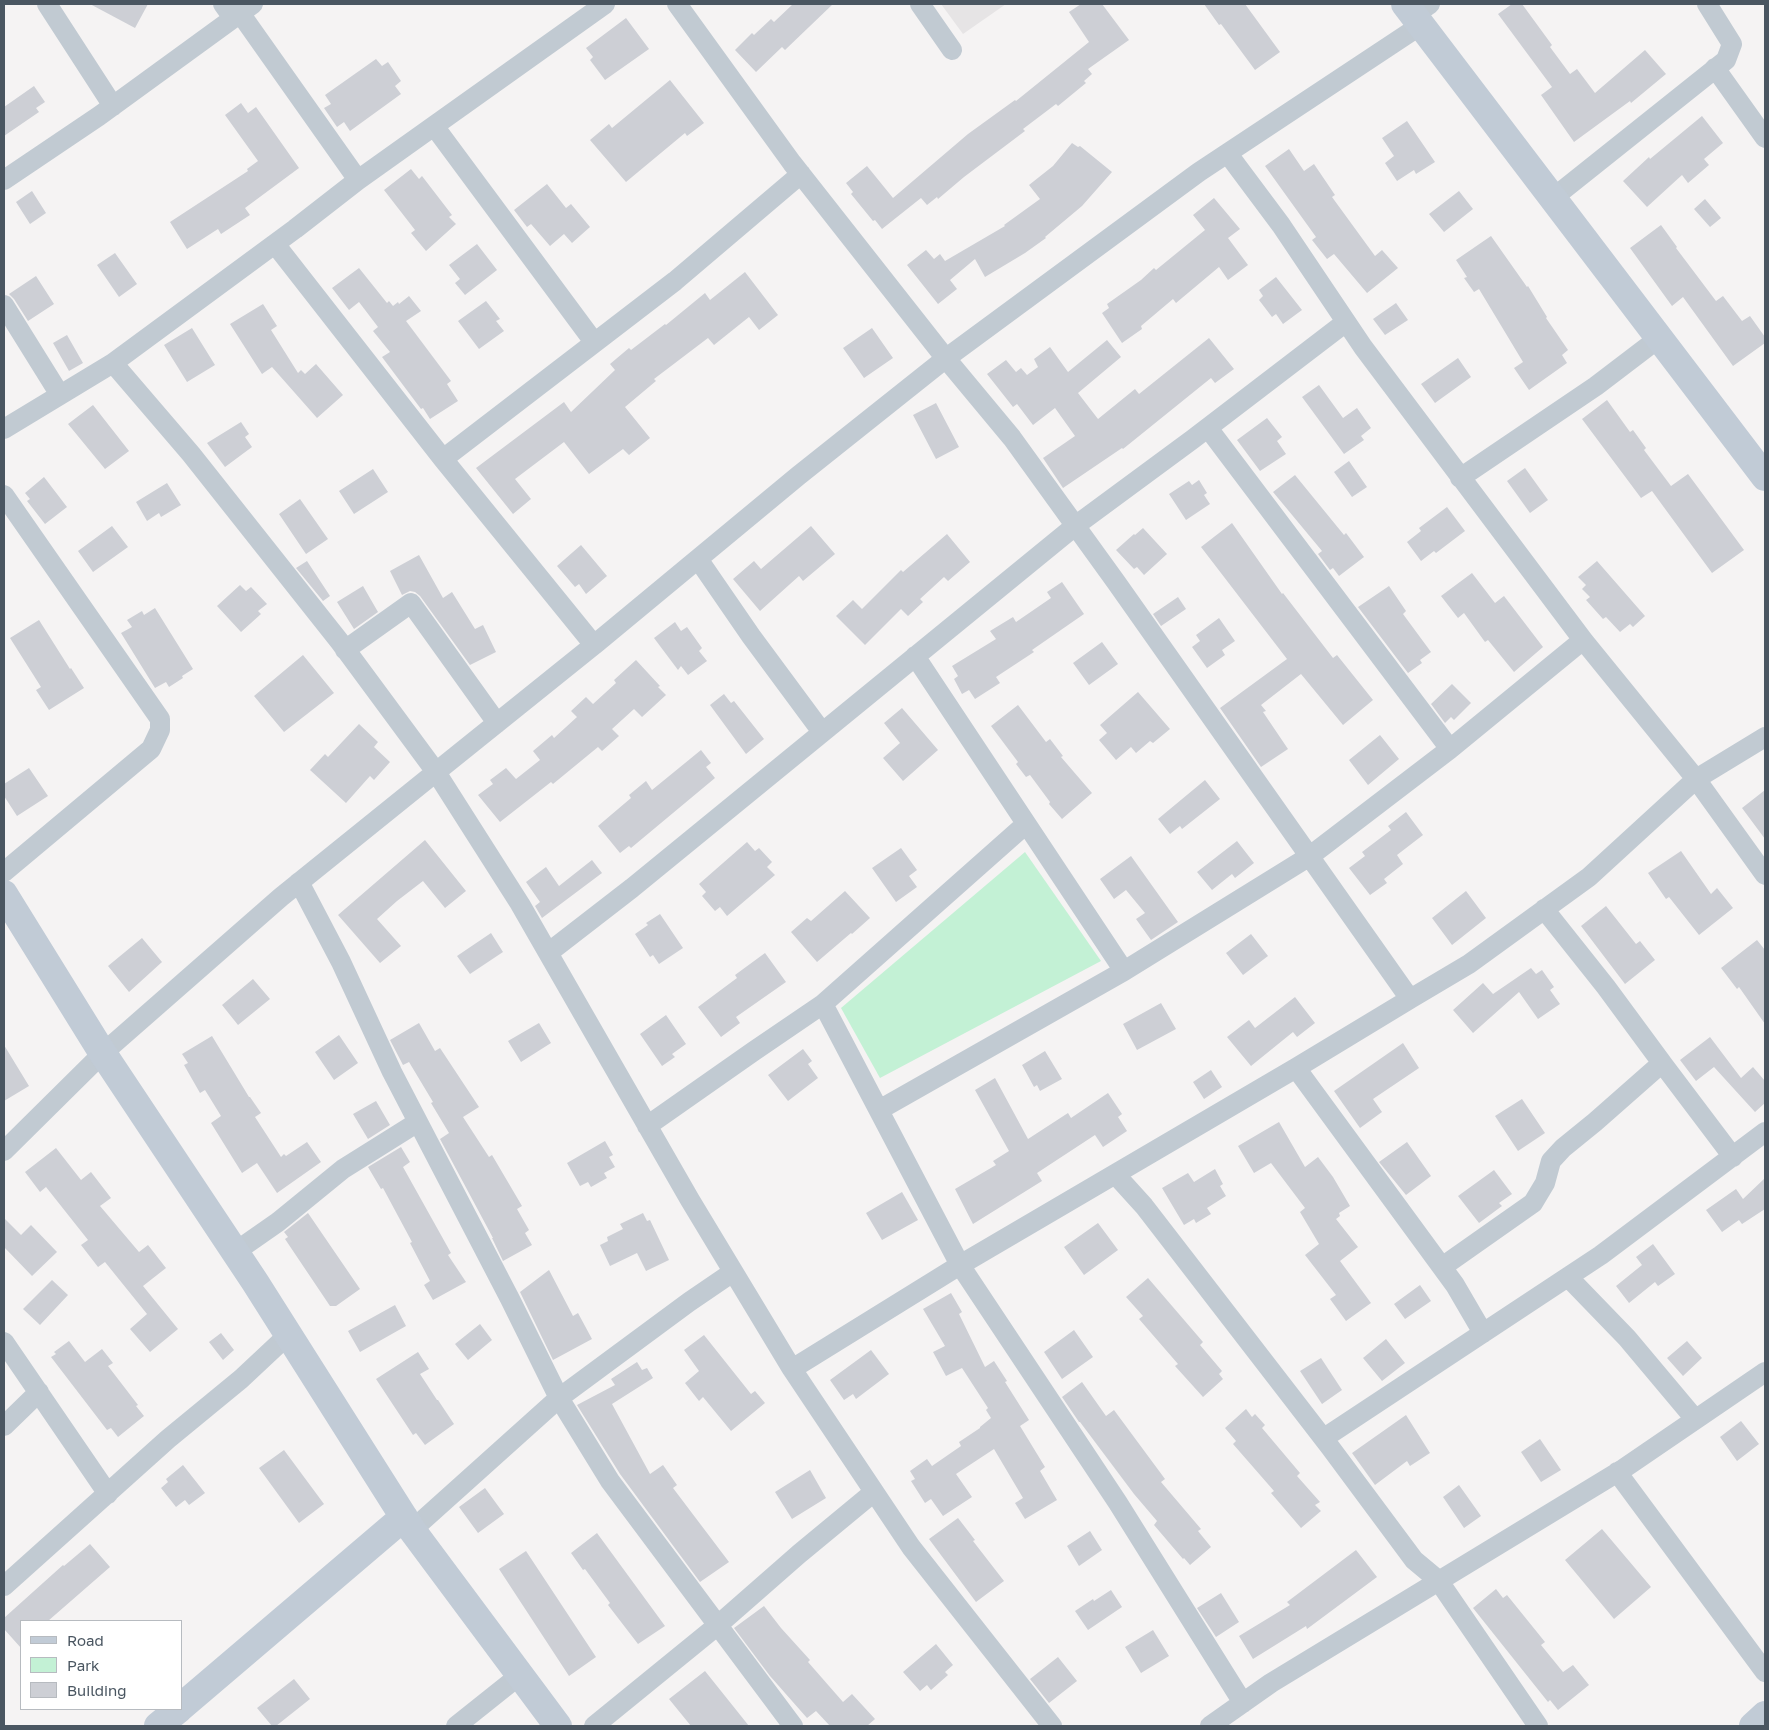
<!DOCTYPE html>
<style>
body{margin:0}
#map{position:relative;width:1769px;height:1730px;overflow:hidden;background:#f5f3f3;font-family:"Golos Text",sans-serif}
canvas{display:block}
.frame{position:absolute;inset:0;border:5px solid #4a5661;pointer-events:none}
.legend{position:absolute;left:20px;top:1620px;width:162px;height:90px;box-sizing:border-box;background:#fff;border:1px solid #b7bbc0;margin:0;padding:6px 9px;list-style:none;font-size:15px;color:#4a5661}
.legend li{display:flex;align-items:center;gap:10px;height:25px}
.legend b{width:25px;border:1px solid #b7bbc0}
</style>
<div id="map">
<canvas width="1769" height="1730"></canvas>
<div class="frame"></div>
<ul class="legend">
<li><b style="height:6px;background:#c1cbd6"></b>Road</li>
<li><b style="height:14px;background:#c3f1d5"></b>Park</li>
<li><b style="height:14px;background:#cdcfd5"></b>Building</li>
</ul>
</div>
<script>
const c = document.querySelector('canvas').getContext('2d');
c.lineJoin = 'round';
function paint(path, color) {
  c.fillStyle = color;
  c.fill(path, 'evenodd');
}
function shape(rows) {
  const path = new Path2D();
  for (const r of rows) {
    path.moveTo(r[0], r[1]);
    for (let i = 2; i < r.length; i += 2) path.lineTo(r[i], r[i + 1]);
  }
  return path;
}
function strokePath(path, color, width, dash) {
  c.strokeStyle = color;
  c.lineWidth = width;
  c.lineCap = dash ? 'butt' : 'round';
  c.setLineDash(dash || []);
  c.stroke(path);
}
paint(shape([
 [941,4,1006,4,963,34]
]), '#e6e4e5');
paint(shape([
 [1025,852,1101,961,880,1078,841,1008]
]), '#c3f1d5');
paint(shape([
 [90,4,148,4,135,28],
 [793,4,833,4,785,50,782,47,756,72,735,50,752,33,754,35,771,19,774,22],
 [1081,4,1102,4,1129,40,1088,69,1092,74,1084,81,1086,83,1058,106,1056,104,1023,129,1025,131,964,177,938,199,937,197,927,205,921,198,882,229,875,220,873,221,851,194,853,192,846,183,867,166,893,198,968,134,1015,100,1016,101,1089,42,1069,12],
 [1204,4,1245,4,1280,52,1255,70,1221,24,1219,25],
 [1512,4,1522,4,1552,45,1550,47,1570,74,1577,69,1595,93,1645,50,1666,74,1631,103,1630,101,1574,142,1541,95,1552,87,1498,14],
 [626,18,649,49,605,80,590,60,593,57,586,48],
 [376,59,382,66,388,62,401,81,395,86,401,94,350,131,344,122,337,127,324,108,331,104,325,95],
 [670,80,704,123,687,136,685,133,626,182,590,140,609,124,612,128],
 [34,86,45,102,36,108,39,112,4,136,4,107],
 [241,103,248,113,256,107,299,168,245,208,250,215,221,234,218,229,187,249,170,222,248,171,247,169,258,161,225,115],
 [1702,116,1723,143,1704,159,1709,165,1688,183,1682,175,1647,207,1623,181,1649,157,1650,159],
 [1407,121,1435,162,1416,174,1414,170,1397,181,1385,163,1394,156,1382,138],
 [1072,143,1078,147,1080,146,1112,172,1082,206,1045,237,1046,238,1025,253,985,277,975,259,950,280,957,289,938,304,907,265,926,250,934,259,940,254,945,261,1005,226,1004,225,1040,199,1029,185,1053,166],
 [1289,149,1304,171,1314,164,1335,195,1332,197,1375,256,1382,250,1398,268,1367,293,1334,254,1327,259,1312,240,1316,237,1265,166],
 [411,169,419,179,422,176,452,215,449,217,456,224,426,251,411,233,415,230,384,190],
 [547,184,566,208,571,204,590,227,572,243,564,234,550,246,531,224,527,227,514,210],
 [32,191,46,213,30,224,16,202],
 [1459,191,1473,209,1444,232,1429,214],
 [1214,198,1240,229,1228,238,1248,265,1228,280,1219,267,1176,303,1173,299,1141,326,1142,329,1122,343,1102,313,1109,308,1107,304,1141,280,1154,268,1156,270,1205,230,1193,215],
 [1705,199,1721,218,1710,227,1694,209],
 [1661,225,1677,247,1676,248,1716,301,1723,296,1742,321,1750,316,1765,337,1765,343,1733,366,1683,297,1672,306,1630,248],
 [1491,236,1527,287,1528,286,1547,317,1546,318,1568,350,1562,355,1567,363,1529,390,1514,368,1523,362,1479,289,1474,292,1464,278,1467,277,1456,260],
 [477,244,497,270,465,295,455,283,460,279,449,265],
 [115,253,137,284,119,297,97,265],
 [359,268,387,303,389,301,393,306,398,302,399,304,409,296,421,311,406,321,451,381,447,384,458,401,430,419,423,408,421,409,382,357,390,352,373,331,378,327,359,302,349,310,332,288],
 [745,272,778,315,759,330,749,317,714,345,708,338,654,379,656,381,625,407,650,438,629,455,623,449,589,474,564,442,515,479,531,499,513,514,476,468,564,402,571,412,615,370,610,364,629,348,631,350,665,324,666,325,705,293,710,300],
 [36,276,54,304,28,321,14,299,9,294],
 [1276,277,1302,310,1283,324,1276,314,1272,317,1259,300,1263,296,1259,290],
 [486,301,500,319,496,321,504,331,479,349,458,321],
 [1396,303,1408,320,1385,335,1373,319],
 [263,304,277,326,271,330,298,373,301,370,305,374,316,364,343,395,317,418,272,367,262,374,230,324],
 [192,328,215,365,187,382,164,345],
 [872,328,893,358,864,378,843,348],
 [67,335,83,363,69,371,53,343],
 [1209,338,1234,369,1215,383,1211,378,1123,449,1122,448,1063,488,1043,458,1075,436,1055,408,1033,425,1017,404,1013,407,987,374,1006,360,1016,372,1021,368,1027,375,1038,367,1034,359,1050,347,1068,372,1107,340,1121,357,1078,393,1098,419,1135,389,1139,394],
 [1458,358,1471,377,1435,403,1421,384],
 [1319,385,1343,418,1357,408,1371,428,1361,436,1364,440,1344,454,1302,397],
 [1607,400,1630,432,1633,430,1646,448,1644,450,1671,486,1688,474,1744,550,1712,573,1652,491,1641,498,1582,419],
 [936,403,959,447,936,459,913,415],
 [93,405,129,451,105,469,68,424],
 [1267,418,1282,437,1277,441,1286,454,1260,471,1237,440],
 [241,422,249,434,245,437,252,447,225,467,207,443],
 [1349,461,1367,487,1352,497,1334,472],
 [1525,468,1548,500,1530,513,1507,481],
 [373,469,388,492,354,514,339,491],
 [1295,475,1344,535,1346,533,1364,557,1339,576,1333,568,1330,570,1318,554,1322,551,1273,492],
 [44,477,67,507,45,524,27,501,30,499,25,493],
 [1199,480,1207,493,1204,495,1210,504,1186,520,1169,494,1189,481,1192,485],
 [167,483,181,505,161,517,159,513,147,521,136,502],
 [300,499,328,539,306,554,279,514],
 [1447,507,1465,531,1436,553,1434,551,1421,561,1407,542,1421,531,1419,528],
 [1232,523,1282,594,1283,593,1333,658,1337,655,1373,700,1343,725,1301,674,1261,705,1266,711,1263,712,1288,749,1261,767,1220,708,1287,659,1201,547],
 [112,526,128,547,93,572,78,551],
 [811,526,835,554,803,581,799,576,760,611,733,579,754,561,761,569],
 [1143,528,1167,554,1144,575,1137,567,1134,569,1116,550,1134,534,1135,535],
 [947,534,970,562,948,581,944,577,920,599,923,602,908,616,901,609,865,645,836,616,853,600,862,609,901,570,903,572],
 [581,545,607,576,586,594,579,584,575,587,557,566],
 [419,555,443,598,452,592,475,629,483,625,496,652,470,665,420,596,415,592,410,591,402,595,390,571],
 [307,561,330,596,323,601,296,568],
 [1597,561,1645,616,1633,627,1630,624,1620,632,1606,617,1603,619,1586,600,1590,597,1582,589,1586,585,1578,577],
 [1472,573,1495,603,1504,596,1543,647,1514,672,1488,640,1485,642,1464,613,1458,618,1441,596],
 [1062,582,1084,614,1032,650,1034,652,996,677,1000,683,975,699,969,690,962,694,954,679,958,676,952,666,996,639,990,631,1013,617,1016,622,1051,598,1047,592],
 [240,585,246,591,251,587,267,604,258,611,261,614,241,632,217,606],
 [363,586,378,612,354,629,337,602],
 [1389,586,1406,611,1403,614,1431,652,1420,660,1422,663,1408,673,1358,607],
 [1178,597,1186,609,1161,626,1153,614],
 [155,608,193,669,182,676,183,678,169,687,166,682,155,688,121,633,132,627,127,620,142,611,144,615],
 [1219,618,1235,641,1222,650,1225,655,1207,668,1192,647,1200,641,1196,635],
 [39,620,70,669,71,668,84,688,49,710,36,690,41,687,10,638],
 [675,622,681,631,687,627,702,648,699,651,707,661,688,675,681,666,678,670,654,638],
 [1102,642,1118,664,1089,685,1073,663],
 [303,655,334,693,284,732,254,696],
 [636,660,660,686,658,687,666,695,642,717,634,709,612,729,619,736,602,751,598,747,553,784,551,782,500,822,478,795,493,784,490,780,506,768,516,779,540,760,533,751,552,735,554,738,577,717,571,711,586,697,593,704,616,683,614,680],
 [1452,684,1471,703,1454,720,1451,717,1445,723,1431,704],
 [1138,692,1170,729,1153,743,1150,741,1136,753,1131,747,1116,760,1099,740,1107,733,1100,725],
 [724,694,731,703,734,701,764,739,746,754,710,705],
 [1018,705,1046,742,1050,739,1063,756,1061,757,1092,793,1062,819,1049,804,1050,802,1030,775,1026,777,1016,764,1018,762,991,726],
 [902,708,938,750,903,781,883,758,900,743,884,723],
 [359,724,378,742,374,747,390,762,374,780,370,776,346,803,310,770,325,754,328,757],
 [1380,735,1399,759,1368,785,1349,760],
 [701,750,711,763,706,767,715,778,631,848,629,846,620,853,598,826,631,798,629,795,646,781,652,790],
 [29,768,48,796,17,816,4,796,4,784],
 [1205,780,1220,799,1182,829,1180,826,1170,834,1158,819],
 [1765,790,1765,839,1742,808],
 [1406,812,1423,835,1397,855,1403,864,1384,879,1387,883,1370,895,1349,868,1365,856,1362,852,1391,830,1388,826],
 [425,840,466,891,445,908,423,881,397,901,377,919,401,946,380,963,338,915],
 [1237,841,1254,863,1235,878,1232,874,1212,890,1197,872],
 [747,842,755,851,759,848,772,862,767,867,775,875,727,916,720,907,715,911,702,896,706,892,699,884],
 [901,848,917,870,909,876,917,887,896,902,872,868],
 [1681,851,1711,894,1717,888,1733,908,1699,935,1669,897,1666,899,1648,873],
 [1131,856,1178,922,1151,940,1136,919,1145,913,1126,890,1114,899,1100,879],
 [592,860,602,873,542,918,535,906,540,902,526,882,546,867,559,886],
 [845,891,870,918,852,934,851,933,817,962,791,932,807,918,811,921],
 [1466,891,1486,918,1452,945,1432,918],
 [1606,906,1636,944,1640,941,1655,960,1625,984,1581,926],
 [660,914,683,948,659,964,653,955,650,957,635,934,648,925,646,923],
 [491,933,503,952,470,974,457,956],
 [1251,934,1268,956,1243,975,1226,953],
 [142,938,162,962,129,992,108,966],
 [1757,940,1765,950,1765,1024,1739,987,1737,989,1721,968],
 [765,953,786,982,736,1017,740,1023,721,1037,698,1007,737,978,735,975],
 [1531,968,1536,974,1542,970,1554,987,1550,990,1560,1004,1538,1019,1519,992,1473,1033,1453,1010,1483,983,1493,994],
 [253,979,270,999,238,1025,222,1005],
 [1295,997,1315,1023,1297,1037,1293,1032,1251,1066,1227,1037,1249,1020,1255,1028],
 [1161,1003,1176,1029,1137,1050,1123,1024],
 [666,1015,686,1044,672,1054,675,1057,662,1066,640,1034],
 [419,1023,435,1051,440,1048,479,1107,463,1117,489,1157,492,1155,522,1206,517,1209,529,1230,525,1233,532,1245,503,1261,492,1238,493,1238,440,1139,449,1133,431,1103,433,1102,409,1062,403,1065,390,1040],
 [539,1023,551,1043,521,1062,508,1041],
 [339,1035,358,1063,334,1080,315,1052],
 [212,1036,249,1097,250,1097,261,1113,255,1117,281,1157,284,1154,286,1156,307,1142,321,1162,277,1193,257,1163,242,1173,211,1123,221,1116,205,1090,200,1093,184,1065,188,1063,182,1054],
 [1710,1037,1741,1078,1753,1067,1765,1081,1765,1103,1755,1112,1714,1067,1696,1081,1680,1060],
 [1403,1043,1419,1068,1373,1099,1382,1112,1360,1128,1334,1091],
 [4,1045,29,1086,4,1101],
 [803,1049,812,1061,808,1064,818,1078,788,1101,768,1075],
 [1045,1051,1062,1079,1040,1091,1037,1085,1034,1087,1022,1065],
 [1211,1070,1222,1087,1204,1099,1193,1082],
 [995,1078,1028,1139,1068,1113,1071,1118,1108,1093,1122,1114,1118,1117,1127,1131,1103,1147,1095,1135,1037,1173,1042,1181,973,1224,955,1189,996,1165,993,1161,1009,1151,975,1090],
 [1522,1099,1545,1133,1518,1151,1495,1116],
 [376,1101,390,1125,368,1139,353,1114],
 [1279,1122,1305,1167,1318,1157,1333,1177,1350,1206,1339,1213,1340,1216,1336,1219,1358,1247,1340,1261,1371,1303,1346,1321,1330,1299,1336,1295,1305,1255,1319,1244,1300,1212,1305,1208,1271,1163,1254,1173,1238,1146],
 [605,1141,613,1155,609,1157,615,1167,604,1173,607,1178,591,1187,588,1182,580,1186,567,1163],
 [1407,1142,1431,1176,1406,1195,1379,1162],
 [401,1147,410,1162,403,1167,451,1253,448,1255,466,1282,433,1300,424,1285,430,1281,410,1243,412,1242,383,1188,381,1189,368,1167],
 [56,1148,81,1180,91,1172,111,1198,100,1206,139,1252,148,1245,166,1268,143,1286,178,1329,150,1352,130,1329,147,1314,105,1262,98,1267,81,1245,88,1240,46,1187,40,1192,25,1172],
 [1215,1169,1223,1184,1220,1186,1226,1196,1207,1208,1211,1214,1196,1223,1194,1219,1184,1225,1162,1188,1188,1173,1194,1182],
 [1494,1170,1512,1194,1499,1203,1502,1206,1479,1223,1458,1196],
 [1765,1178,1765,1209,1742,1224,1739,1220,1722,1232,1706,1210,1736,1189,1743,1199],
 [902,1192,918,1220,882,1240,866,1213],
 [308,1213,360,1289,336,1306,330,1306,285,1239,288,1237,284,1232],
 [643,1213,647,1221,650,1220,669,1260,646,1271,637,1253,610,1266,600,1245,608,1241,607,1237,623,1229,620,1224],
 [4,1218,21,1235,31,1225,57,1252,32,1276,4,1247],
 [1098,1223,1118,1250,1084,1275,1064,1247],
 [1653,1244,1675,1274,1658,1286,1655,1282,1629,1303,1616,1286,1642,1265,1636,1257],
 [549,1270,573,1316,578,1313,592,1339,553,1360,520,1292],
 [1148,1278,1203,1342,1200,1345,1222,1371,1219,1374,1223,1379,1203,1397,1175,1366,1178,1364,1139,1319,1143,1316,1126,1297],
 [52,1280,68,1295,40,1325,23,1309],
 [1420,1285,1431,1301,1405,1319,1394,1304],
 [951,1293,962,1312,959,1314,985,1367,994,1361,1007,1381,1005,1382,1029,1420,1020,1426,1045,1467,1040,1471,1057,1500,1025,1519,1015,1503,1023,1498,994,1449,956,1474,972,1497,943,1516,931,1499,925,1503,911,1481,915,1479,910,1471,927,1459,932,1466,961,1446,959,1442,980,1428,980,1427,991,1418,986,1410,988,1408,962,1368,946,1376,933,1352,945,1346,923,1309],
 [395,1305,406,1326,360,1352,348,1331],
 [480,1324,492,1340,468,1360,455,1344],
 [1074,1330,1093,1357,1062,1379,1044,1352],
 [221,1333,234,1350,223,1360,209,1342],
 [704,1335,751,1394,755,1391,765,1403,731,1431,703,1397,699,1401,685,1383,699,1371,684,1350],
 [1386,1339,1405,1363,1382,1381,1363,1358],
 [69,1341,85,1362,102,1349,113,1363,108,1366,138,1405,136,1406,144,1416,118,1437,111,1428,107,1430,51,1357,56,1354,54,1352],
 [1687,1341,1702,1358,1683,1376,1667,1358],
 [871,1350,889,1374,856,1399,853,1394,844,1400,830,1380],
 [418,1352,429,1369,420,1374,437,1400,438,1400,454,1424,425,1445,416,1433,413,1435,376,1379],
 [1321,1358,1342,1390,1322,1404,1300,1371],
 [637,1362,642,1370,647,1368,653,1378,612,1404,650,1474,663,1465,677,1485,673,1488,729,1562,700,1582,620,1474,577,1405,615,1385,611,1379],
 [1082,1382,1106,1416,1114,1410,1165,1479,1161,1482,1201,1529,1198,1531,1211,1547,1190,1565,1184,1558,1183,1559,1154,1525,1157,1521,1134,1494,1080,1422,1079,1422,1062,1397],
 [1246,1409,1252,1417,1255,1414,1265,1425,1262,1428,1300,1473,1297,1476,1320,1502,1315,1505,1321,1511,1301,1528,1271,1493,1274,1491,1233,1444,1236,1441,1225,1428],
 [1406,1415,1430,1453,1410,1466,1407,1461,1375,1485,1352,1453],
 [1741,1421,1759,1444,1737,1461,1720,1437],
 [1540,1439,1561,1470,1541,1482,1521,1452],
 [284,1450,324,1504,299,1523,259,1468],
 [183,1465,205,1493,189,1505,185,1500,176,1507,161,1488,168,1482,166,1479],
 [810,1470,826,1498,792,1519,775,1492],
 [1459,1485,1481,1516,1464,1528,1443,1497],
 [485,1488,504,1514,478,1533,459,1507],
 [958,1518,975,1540,973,1541,1004,1581,976,1602,929,1539],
 [1602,1529,1651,1587,1614,1619,1565,1560],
 [1090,1531,1102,1550,1079,1566,1067,1546],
 [597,1533,665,1626,638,1644,608,1605,610,1603,585,1569,583,1570,571,1553],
 [90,1544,110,1567,48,1621,21,1621,21,1648,4,1629,4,1618,63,1565,64,1566],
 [1356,1550,1377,1577,1307,1629,1306,1626,1253,1659,1239,1636,1290,1605,1287,1602],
 [526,1551,596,1657,569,1676,499,1569],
 [1496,1589,1503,1598,1507,1595,1545,1642,1541,1645,1563,1672,1573,1665,1589,1685,1558,1710,1550,1700,1548,1702,1473,1608],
 [1111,1590,1122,1607,1088,1630,1075,1611,1093,1599,1094,1601],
 [1221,1593,1239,1622,1216,1637,1197,1608],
 [764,1606,781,1628,810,1660,808,1662,843,1702,852,1694,875,1719,867,1726,830,1726,816,1711,807,1718,770,1676,734,1628],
 [1153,1630,1169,1656,1141,1673,1125,1647],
 [936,1644,953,1665,945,1672,948,1675,931,1690,927,1685,920,1691,903,1672],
 [1058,1657,1077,1681,1049,1703,1030,1679],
 [705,1671,749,1726,691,1726,669,1699],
 [294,1679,310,1699,276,1726,272,1726,257,1708]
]), '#cdcfd5');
strokePath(shape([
 [47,4,113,106],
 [223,4,233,18],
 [677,4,792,163,943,355,1012,438,1116,582,1410,999,1469,964,1589,877,1696,779,1765,737],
 [920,4,952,50],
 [240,13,358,180],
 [1414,15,1430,4],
 [1715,68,1765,138],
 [434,126,594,342],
 [4,180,99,116,253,4],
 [1553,198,1726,60,1732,44,1707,4],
 [275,244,443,459,594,645,798,476,945,359,1199,172,1421,25],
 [4,305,60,395],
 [1208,428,1450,749],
 [4,429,113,363,295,229,358,180,605,4],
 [443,459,675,281,801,174],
 [1460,478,1596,386,1659,338],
 [4,495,160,719,160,730,151,749,4,872],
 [698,559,751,636,822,732],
 [1583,640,1696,779,1765,875],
 [594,645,436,772,520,904,690,1200,792,1369,960,1265,1296,1068,1410,999],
 [345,650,411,603,497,723],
 [915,656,1124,971],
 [299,882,341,962,392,1072,510,1299,559,1398,412,1530],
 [548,953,632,888,1075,526,1193,439,1346,322],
 [823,1004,960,1265,1118,1503,1243,1703],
 [1662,1063,1733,1157],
 [1296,1068,1455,1285,1483,1333],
 [879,1110,1124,971,1310,856,1450,749,1583,640,1363,347,1281,225,1228,154],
 [647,1126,754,1051,823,1004,1026,824],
 [4,1151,103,1053,281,897,436,772,340,642,191,454,113,363],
 [1115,1174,1144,1206,1330,1447,1414,1560,1438,1580,1538,1726],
 [235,1252,278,1222,343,1169,418,1122],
 [1442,1267,1533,1203,1545,1183,1551,1161,1563,1148,1595,1122,1662,1063,1606,987,1544,909],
 [733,1272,689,1302,559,1398,610,1481,793,1726],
 [1568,1277,1627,1338,1695,1419],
 [4,1342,108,1494],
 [792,1369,911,1547,1052,1726],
 [4,1426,39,1392],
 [1324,1438,1601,1255,1765,1132],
 [1617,1472,1765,1672],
 [4,1586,168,1439,241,1379,288,1335],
 [456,1726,520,1675],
 [594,1726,718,1625,799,1554,874,1492],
 [1210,1726,1271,1683,1623,1469,1765,1372]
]), '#c1cad2', 20);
strokePath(shape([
 [1405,4,1765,477],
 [4,894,100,1049,255,1282,412,1530,558,1726],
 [181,1707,404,1517],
 [158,1726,179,1709],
 [1753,1726,1765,1715]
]), '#c1cbd6', 28);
</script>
